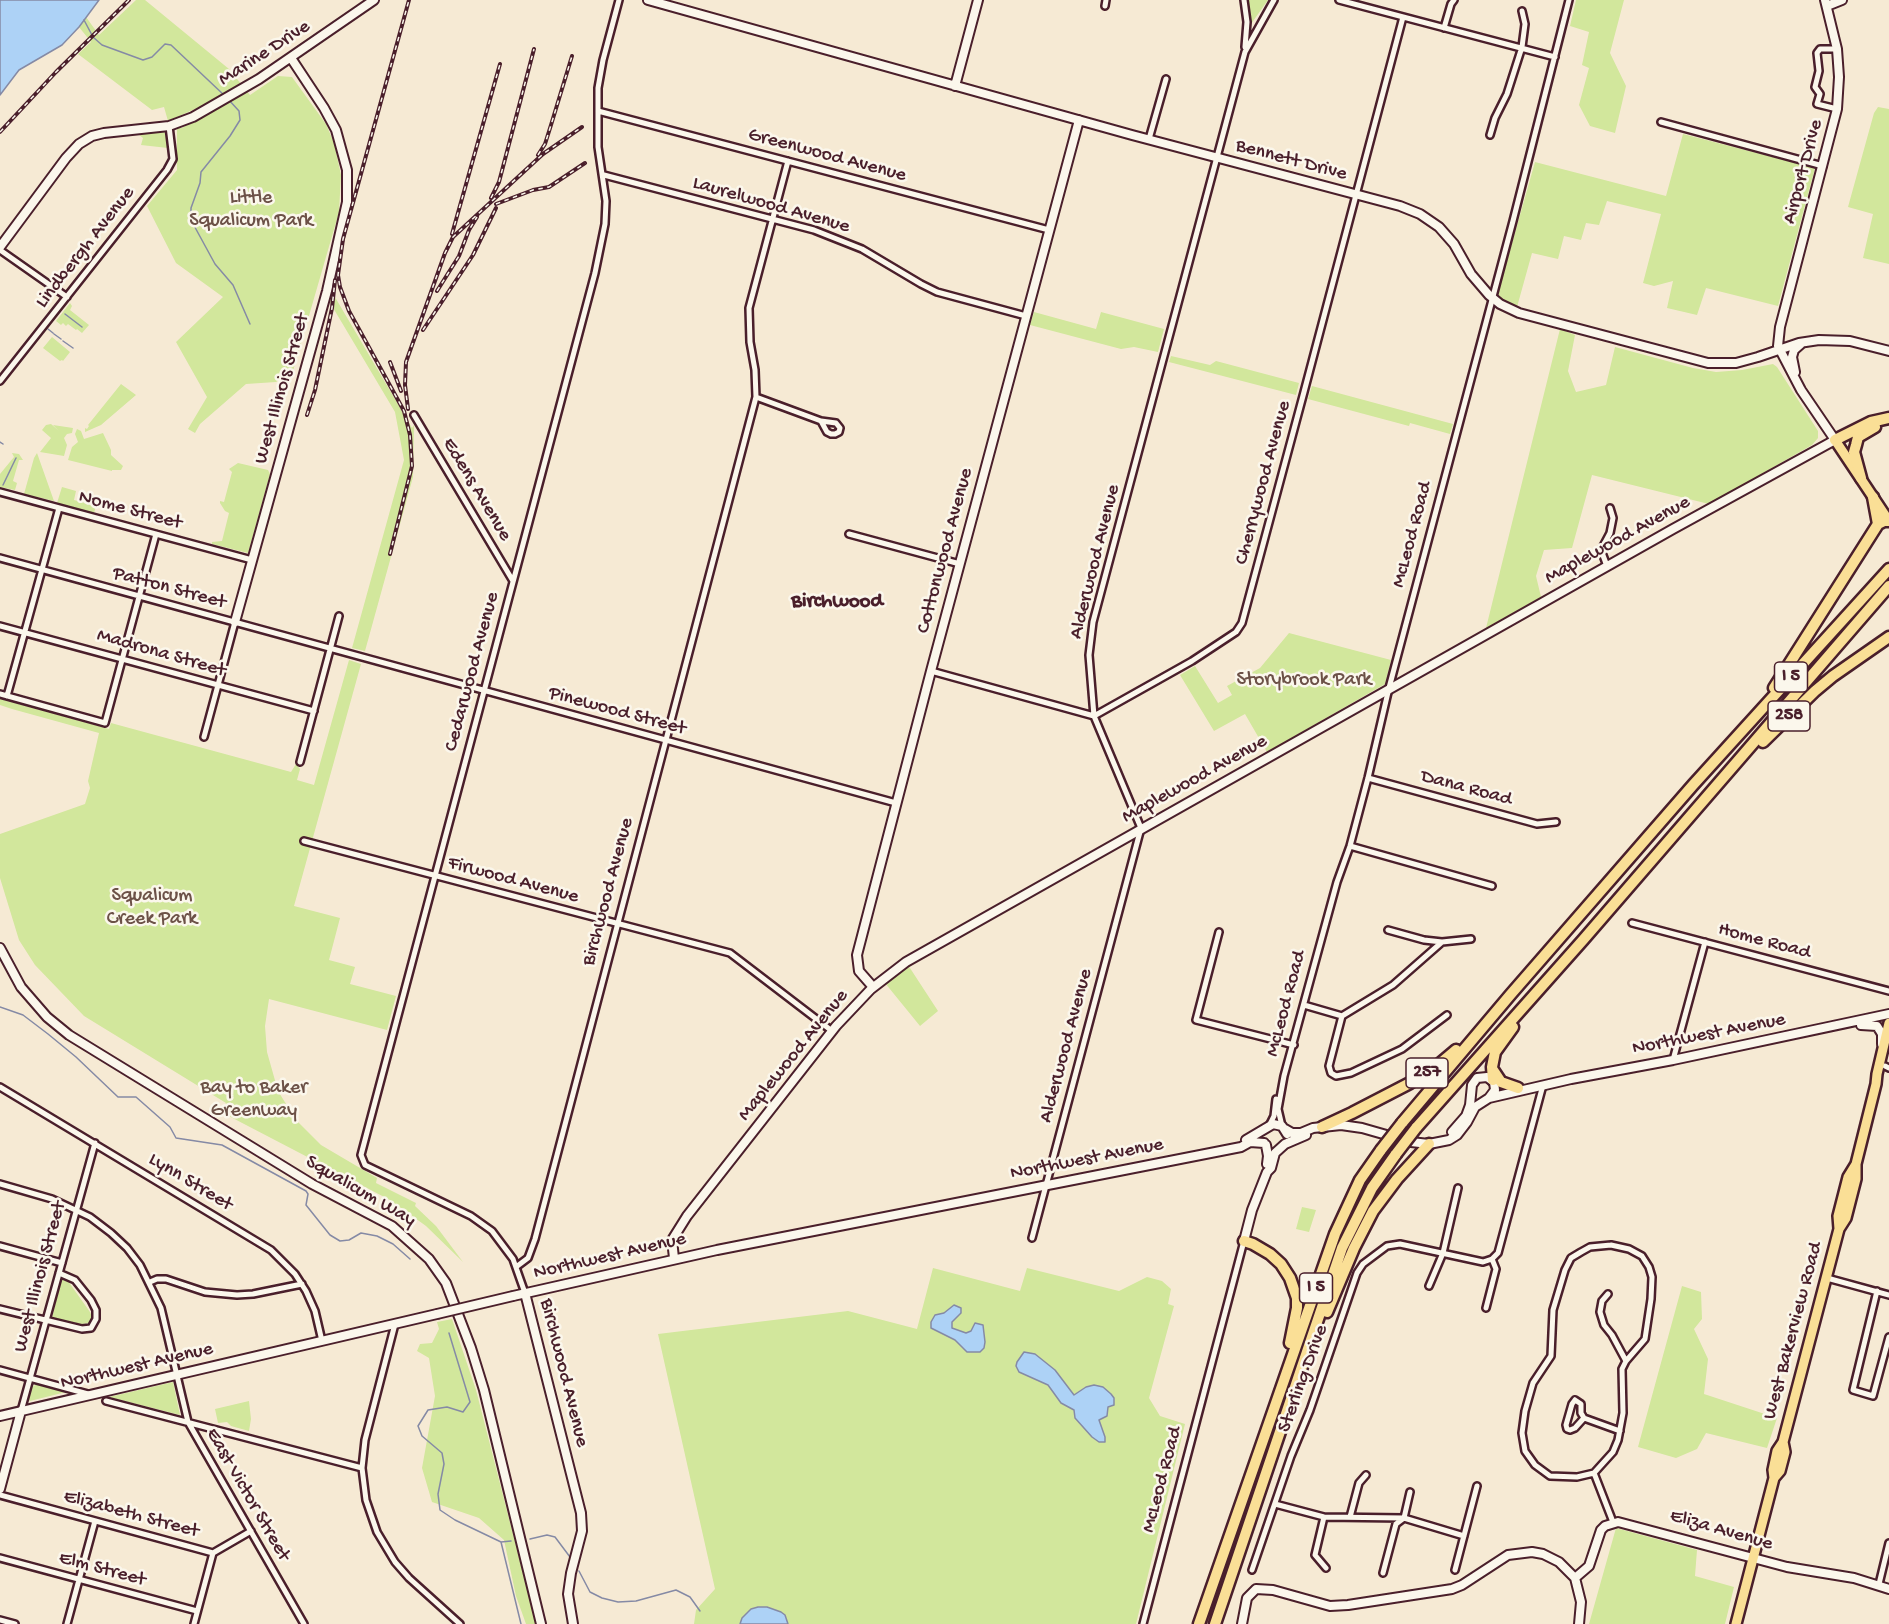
<!DOCTYPE html>
<style>
body{margin:0}
canvas{display:block;background:#f6ead4}
</style>
<canvas width="1889" height="1624"></canvas>
<script>
const c = document.querySelector('canvas').getContext('2d');
c.lineJoin = 'round';
function paint(path, color) {
  c.fillStyle = color;
  c.fill(path, 'evenodd');
}
function shape(rows) {
  const path = new Path2D();
  for (const r of rows) {
    path.moveTo(r[0], r[1]);
    for (let i = 2; i < r.length; i += 2) path.lineTo(r[i], r[i + 1]);
  }
  return path;
}
function strokePath(path, color, width, dash) {
  c.strokeStyle = color;
  c.lineWidth = width;
  c.lineCap = dash ? 'butt' : 'round';
  c.setLineDash(dash || []);
  c.stroke(path);
}
function drawText(font, color, halo, rows, align = 'center') {
  c.font = font + ' "Gochi Hand",sans-serif';
  c.lineWidth = 5;
  c.setLineDash([]);
  c.textBaseline = 'middle';
  c.strokeStyle = halo;
  c.fillStyle = color;
  for (const [text, x, y, turn = 0] of rows) {
    c.save();
    c.translate(x, y);
    c.rotate((+turn || 0) * Math.PI / 180);
    c.textAlign = isNaN(turn) ? turn : align;
    if (halo) c.strokeText(text, 0, 0);
    c.fillText(text, 0, 0);
    c.restore();
  }
}
paint(shape([
 [136,0,145,0,229,69,250,95,278,76,292,77,326,124,334,143,341,175,339,212,293,371,276,382,246,384,200,424,195,433,188,429,207,397,176,342,223,297,176,263,147,206,177,170,177,128,182,128,208,112,204,105,168,121,164,107,152,110,78,54,91,42,79,27,86,17,99,35],
 [1247,0,1268,0,1251,24,1248,19],
 [1576,0,1624,0,1610,53,1626,86,1615,133,1590,126,1579,105,1589,68,1582,65,1589,32,1570,26],
 [1878,107,1889,109,1889,264,1863,258,1873,214,1848,207,1874,113],
 [164,131,169,145,168,148,141,145,143,138,138,134],
 [1683,134,1815,168,1778,306,1706,288,1697,315,1667,308,1673,281,1654,286,1643,283,1661,214,1607,201,1599,225,1586,223,1581,240,1564,236,1558,259,1532,253,1517,307,1500,298,1498,293,1535,162,1666,196],
 [332,292,412,428,414,425,413,477,365,651,352,648,404,460,395,412,329,301],
 [70,303,72,306,70,310,89,325,82,333,77,329,76,330,68,324,66,326,63,323,61,325,56,321],
 [1034,312,1096,329,1101,312,1164,329,1158,352,1134,347,1121,349,1030,325],
 [1560,329,1575,335,1568,371,1576,392,1606,385,1615,347,1693,368,1716,372,1742,370,1773,364,1777,367,1818,431,1818,438,1812,445,1709,504,1592,475,1572,548,1544,550,1536,576,1541,597,1486,628],
 [52,337,70,352,63,361,62,360,60,361,43,348],
 [1171,356,1210,365,1216,361,1299,383,1296,395,1169,362],
 [121,384,136,395,101,425,85,432,85,428,87,429,89,426,88,425],
 [1312,386,1453,424,1450,434,1410,423,1409,426,1308,399],
 [51,424,59,431,53,425,73,428,72,433,67,434,64,438,67,445,64,456,40,452,51,438,42,430,46,425],
 [77,429,81,431,84,439,103,433,111,450,111,455,123,466,121,470,112,470,112,471,68,460,72,447,78,442,75,434],
 [12,453,19,454,23,460,19,460,13,481,17,483,15,490,0,487,0,474,14,457],
 [37,453,54,501,24,494,34,458],
 [238,463,268,470,270,474,248,553,212,544,212,542,222,541,229,513,225,511,220,503,220,501,224,502,232,472,229,469],
 [62,487,76,491,74,500,96,506,94,513,57,503],
 [1289,633,1391,660,1385,684,1267,752,1245,714,1214,731,1180,675,1195,666,1218,703,1232,695,1227,686,1260,668],
 [349,660,361,664,294,906,340,918,329,960,355,967,350,984,396,996,387,1030,269,999,265,1026,267,1052,278,1091,296,1120,321,1145,377,1178,376,1183,416,1203,415,1206,436,1226,463,1262,426,1226,390,1200,223,1113,226,1103,84,1016,35,965,19,940,0,878,0,834,85,804,90,788,88,781,99,733,12,709,0,705,0,699,109,729,111,723,291,772,296,764,300,769,297,780,314,785],
 [908,965,938,1011,920,1026,885,983],
 [1302,1207,1316,1210,1309,1232,1296,1229],
 [933,1268,1020,1291,1027,1268,1119,1291,1147,1277,1162,1281,1171,1289,1168,1304,1174,1306,1149,1398,1160,1416,1185,1424,1136,1624,694,1624,696,1610,715,1589,658,1334,848,1311,917,1329],
 [63,1274,90,1312,93,1319,90,1323,81,1324,52,1318],
 [1682,1286,1701,1292,1702,1319,1694,1329,1708,1359,1704,1394,1777,1418,1767,1448,1706,1433,1697,1449,1676,1458,1638,1447],
 [452,1319,476,1390,536,1624,526,1624,516,1596,504,1540,479,1518,432,1502,422,1468,435,1396,429,1358,417,1351,420,1344,432,1343,439,1329,437,1322],
 [173,1382,180,1415,109,1397],
 [37,1384,65,1391,66,1392,30,1401,28,1399,32,1387],
 [249,1401,251,1419,249,1431,231,1426,227,1422,218,1423,215,1409],
 [1616,1528,1697,1550,1695,1576,1734,1587,1725,1624,1589,1624]
]), '#d2e79c');
const water = shape([
 [0,0,99,0,79,27,62,45,19,70,0,95,0,0],
 [954,1305,961,1308,961,1313,952,1322,952,1328,966,1333,971,1331,975,1323,983,1325,985,1342,984,1348,980,1352,967,1352,955,1340,931,1328,931,1322,935,1315,944,1313,954,1305],
 [1024,1352,1035,1354,1055,1370,1074,1395,1086,1387,1094,1385,1103,1387,1111,1394,1114,1398,1114,1405,1108,1407,1107,1416,1099,1420,1105,1437,1105,1442,1099,1442,1092,1437,1075,1418,1074,1410,1061,1403,1048,1385,1019,1372,1016,1366,1017,1362,1024,1352],
 [758,1607,767,1607,781,1612,785,1615,788,1624,740,1624,742,1618,751,1609,758,1607]
]);
paint(water, '#add2f6');
strokePath(water, '#858aa5', 1.5);
strokePath(shape([
 [84,20,93,37,102,45,143,60,152,57,165,44,171,45,225,96],
 [228,99,239,111,240,120,230,136,201,172,200,183,191,208,191,220,215,264,233,285,250,324],
 [65,314,82,327],
 [48,329,53,333],
 [54,334,61,339],
 [63,341,73,348],
 [0,442,3,444],
 [3,485,16,458],
 [0,1007,23,1015,48,1034,76,1057,118,1097,136,1097,170,1127,176,1138,222,1145,306,1191,308,1194,306,1205,330,1235,340,1241,349,1240,361,1233,377,1236,393,1244,410,1259],
 [449,1333,470,1402,463,1412,447,1407,428,1410,418,1426,422,1436,442,1453,444,1464,438,1494,440,1510,455,1520,501,1542,521,1624],
 [530,1539,547,1535,555,1537,570,1557],
 [501,1542,511,1541],
 [579,1571,590,1592,602,1598,618,1602,636,1601,676,1590,690,1597,700,1611]
]), '#858aa5', 1.5);
const street = shape([
 [1244,0,1247,22,1245,47],
 [1339,0,1555,57],
 [1105,6,1106,0],
 [1444,28,1451,4,1454,0],
 [1837,109,1817,104,1820,94,1815,87,1819,71,1817,53,1820,49,1837,49],
 [598,111,1049,230],
 [1661,122,1823,166],
 [1490,135,1495,118,1507,94,1522,47,1525,24,1522,11],
 [1149,139,1166,79],
 [604,175,814,230,862,249,921,284,937,292,1026,316],
 [0,250,67,297],
 [0,381,167,170,173,159,169,126],
 [756,397,821,421,827,432,831,434,835,434,839,432,840,428,836,423,821,421],
 [414,415,513,581],
 [0,492,252,560],
 [849,534,960,564],
 [0,558,896,803],
 [1607,566,1601,550,1610,533,1613,518,1610,508],
 [0,626,314,711],
 [931,671,1094,716,1192,661,1236,632,1242,623,1304,392,1403,17],
 [0,694,105,723,156,534],
 [7,696,59,508],
 [204,737,235,622],
 [300,762,339,616],
 [1368,778,1537,824,1556,822],
 [304,841,730,953,832,1031],
 [1350,846,1492,886],
 [1632,923,1889,991],
 [1388,930,1424,940,1442,942],
 [1219,932,1196,1020,1294,1045],
 [1304,1005,1342,1016,1393,985,1442,942,1471,939],
 [1342,1016,1329,1066,1331,1073,1336,1076,1351,1073,1402,1049,1447,1015],
 [1673,1060,1705,942],
 [1885,1066,1889,1068],
 [0,1087,271,1250,295,1274,306,1291,315,1311,322,1341],
 [1270,1124,1274,1116,1276,1099],
 [1282,1126,1278,1109,1284,1076,1337,882,1350,846,1368,778,1389,688,1513,221,1569,0],
 [0,1184,52,1199,90,1217,111,1233,127,1248,140,1265,161,1308,188,1422,304,1624],
 [1032,1238,1141,828,1094,716,1089,655,1093,622,1245,52,1274,0],
 [1611,1245,1629,1249,1642,1256,1649,1267,1652,1277,1651,1299,1645,1339,1626,1361,1622,1369,1623,1413,1618,1440,1613,1452,1594,1473,1577,1477,1550,1476,1535,1465,1525,1451,1522,1433,1525,1411,1533,1383,1551,1356,1553,1310,1565,1270,1571,1258,1581,1252,1590,1247,1611,1245],
 [0,1246,62,1263],
 [516,1267,528,1258,535,1239,756,397,755,370,750,342,749,308,788,161],
 [1827,1278,1889,1295],
 [150,1282,157,1279,166,1279,205,1292,237,1295,253,1294,302,1284],
 [1429,1286,1443,1253,1458,1188],
 [1877,1291,1853,1390,1873,1396,1889,1337],
 [525,1293,513,1259,492,1231,471,1216,365,1165,361,1155,595,273,605,224,606,201,598,147,598,88,603,60,619,0],
 [1608,1294,1602,1301,1600,1312,1604,1325,1612,1335,1626,1361],
 [1486,1308,1496,1269,1492,1259],
 [0,1309,82,1329,91,1328,96,1319,96,1310,91,1300,75,1280,59,1273],
 [395,1324,365,1440,362,1468,366,1500,377,1532,395,1562,409,1578,460,1624],
 [0,1370,88,1394],
 [1575,1400,1581,1404,1581,1413,1584,1418,1575,1428,1570,1430,1567,1429,1566,1425,1572,1404,1575,1400],
 [106,1401,362,1468],
 [21,1411,95,1143],
 [1584,1418,1620,1431],
 [1594,1473,1613,1522],
 [0,1495,213,1553,251,1531],
 [1275,1504,1324,1517,1404,1518,1464,1536],
 [1324,1517,1315,1555,1326,1568],
 [1350,1517,1359,1483,1366,1475],
 [0,1558,197,1611],
 [1252,1570,1291,1456,1310,1410,1357,1273,1363,1264,1387,1246,1400,1244,1483,1262,1492,1259,1498,1253,1543,1085],
 [1455,1570,1477,1486],
 [1383,1573,1396,1524,1404,1518,1410,1492],
 [1879,1584,1889,1543],
 [0,1620,15,1624],
 [67,1624,95,1521],
 [194,1624,213,1553],
 [1143,1624,1244,1241]
]);
const secondary = shape([
 [648,0,1132,135,1400,206,1420,214,1439,227,1454,244,1471,274,1489,295,1500,304,1519,313,1708,363,1736,363,1758,357,1799,343,1819,340,1850,341,1889,351],
 [1827,6,1842,0],
 [955,86,978,0],
 [0,247,66,158,79,144,92,136,104,133,169,126,193,117,259,79,374,0],
 [1795,372,1792,357,1794,350,1802,343],
 [235,622,327,291,347,202,347,170,336,130,324,108,291,58],
 [0,948,21,987,47,1017,69,1035,312,1184,392,1226,429,1259,446,1283,471,1348,484,1390,541,1624],
 [873,987,859,971,857,955,931,671,1079,120],
 [1861,1025,1877,1026,1882,1034,1882,1044],
 [1285,1129,1292,1133,1301,1133,1313,1128,1341,1125,1362,1128,1411,1142,1429,1144,1449,1140,1457,1135,1467,1122,1475,1107,1489,1098,1571,1079,1673,1060,1889,1014],
 [1452,1132,1466,1116,1470,1105,1472,1085,1477,1078,1487,1077,1494,1082,1495,1090,1489,1098],
 [1246,1140,1273,1124,1282,1126,1287,1134],
 [1266,1145,1268,1156,1267,1164],
 [1244,1241,1252,1210,1267,1172,1271,1168,1275,1153,1285,1144,1306,1135],
 [674,1258,672,1240,687,1216,836,1026,871,989,906,962,1673,529,1835,440,1801,390,1778,346,1780,327,1837,109,1839,77,1837,49,1825,0],
 [525,1293,581,1513,582,1531,571,1573,568,1594,573,1624],
 [513,1296,717,1250,1241,1147,1250,1142,1264,1143],
 [0,1416,437,1314],
 [0,1489,21,1411],
 [1575,1578,1589,1566,1601,1530,1605,1526,1618,1522,1787,1567,1854,1578,1889,1589],
 [1242,1624,1247,1598,1256,1589,1273,1590,1330,1606,1348,1605,1452,1589,1462,1585,1508,1555,1532,1552,1543,1554,1559,1562,1575,1578,1581,1602,1579,1624]
]);
const primary = shape([
 [1835,440,1889,521],
 [1839,1229,1838,1216,1848,1177,1856,1164,1876,1084,1877,1074,1889,1023],
 [1774,1478,1780,1471,1785,1452,1783,1442],
 [1736,1624,1774,1478,1773,1470,1777,1451,1783,1442,1839,1229,1846,1218,1856,1179,1856,1164]
]);
const highway = shape([
 [1835,440,1871,422,1889,418],
 [1861,478,1854,452,1856,445,1858,437,1875,427],
 [1873,497,1878,524],
 [1774,688,1878,524,1884,521,1889,521],
 [1763,742,1815,691,1833,676,1889,637],
 [1493,1070,1501,1082,1518,1088],
 [1493,1080,1492,1067,1495,1052,1513,1027],
 [1402,1123,1511,994,1693,785,1889,569],
 [1322,1127,1352,1113,1410,1083,1437,1066,1456,1050],
 [1416,1128,1583,940,1889,586],
 [1244,1241,1253,1244,1270,1254,1281,1264,1290,1278,1297,1298,1297,1308,1290,1343],
 [1327,1312,1354,1248,1373,1211,1397,1179,1429,1144],
 [1199,1624,1335,1234,1360,1180,1381,1150],
 [1215,1624,1342,1248,1372,1188,1396,1154]
]);
strokePath(street, '#4a1f2b', 10);
strokePath(secondary, '#4a1f2b', 12);
strokePath(primary, '#4a1f2b', 14);
strokePath(highway, '#4a1f2b', 15);
strokePath(street, '#fbf7ec', 5);
strokePath(secondary, '#fbf7ec', 8);
strokePath(primary, '#fadf96', 9);
strokePath(highway, '#fadf96', 10);
const rail = shape([
 [0,132,56,72,129,0],
 [538,155,545,144,551,125,572,56],
 [491,198,499,182,534,49],
 [496,204,533,190,549,187,585,163],
 [452,234,500,64],
 [437,291,459,256,469,230,477,217],
 [423,330,473,255,496,208],
 [390,362,401,391],
 [408,409,405,385,406,362,445,253,453,237,543,154,582,127],
 [307,415,315,390,332,308,335,280],
 [390,554,412,466,410,435,404,411,349,311,340,287,338,275,343,239,409,0]
]);
strokePath(rail, '#4a1f2b', 4);
strokePath(rail, '#fbf7ec', 1.5, [4.5]);
const secondaryBridge = shape([
 [437,1314,513,1296]
]);
const highwayBridge = shape([
 [1381,1150,1402,1123],
 [1396,1154,1416,1128]
]);
strokePath(secondaryBridge, '#4a1f2b', 12, []);
strokePath(highwayBridge, '#4a1f2b', 15, []);
strokePath(secondaryBridge, '#fbf7ec', 8);
strokePath(highwayBridge, '#fadf96', 10);
for (const [x, y, w] of [
 [1791,677,33],
 [1789,716,42],
 [1427,1073,42],
 [1316,1288,33]
]) {
  const box = new Path2D();
  box.roundRect(x - w / 2, y - 15, w, 30, 4.5);
  c.fillStyle = '#fbf7ec';
  c.fill(box);
  strokePath(box, '#4a1f2b', 1.5);
}
drawText('bold 18px', '#4a1f2b', null, [
 ["I 5",1791,677],
 ["258",1789,716],
 ["257",1427,1073],
 ["I 5",1316,1288]
]);
drawText('20px', '#4a1f2b', '#fbf7ec', [
 ["Marine Drive",265,54,-33],
 ["Greenwood Avenue",827,156,15],
 ["Bennett Drive",1291,161,15],
 ["Airport Drive",1804,172,-75],
 ["Laurelwood Avenue",771,206,16],
 ["Lindbergh Avenue",86,248,-52],
 ["West Illinois Street",283,389,-74],
 ["Cherrywood Avenue",1264,483,-75],
 ["Edens Avenue",476,490,59],
 ["Nome Street",130,511,15],
 ["McLeod Road",1413,535,-75],
 ["Maplewood Avenue",1618,541,-29],
 ["Cottonwood Avenue",946,551,-75],
 ["Alderwood Avenue",1096,562,-76],
 ["Patton Street",169,589,15],
 ["Madrona Street",161,654,16],
 ["Cedarwood Avenue",473,672,-75],
 ["Pinewood Street",617,712,15],
 ["Maplewood Avenue",1195,780,-29],
 ["Dana Road",1466,789,15],
 ["Firwood Avenue",513,881,15],
 ["Birchwood Avenue",609,892,-75],
 ["Home Road",1764,942,15],
 ["McLeod Road",1287,1004,-75],
 ["Northwest Avenue",1709,1035,-11],
 ["Alderwood Avenue",1067,1046,-75],
 ["Maplewood Avenue",794,1056,-51],
 ["Northwest Avenue",1087,1160,-11],
 ["Lynn Street",190,1183,31],
 ["Squalicum Way",360,1192,30],
 ["Northwest Avenue",610,1257,-13],
 ["West Illinois Street",41,1277,-75],
 ["West Bakerview Road",1794,1331,-75],
 ["Northwest Avenue",137,1367,-13],
 ["Birchwood Avenue",563,1373,76],
 ["Sterling Drive",1304,1379,-70],
 ["McLeod Road",1163,1480,-75],
 ["East Victor Street",247,1495,60],
 ["Elizabeth Street",131,1515,15],
 ["Eliza Avenue",1721,1531,16],
 ["Elm Street",102,1570,15]
]);
drawText('20px', '#6c5147', '#fbf7ec', [
 ["Little",251,199],
 ["Squalicum Park",251,222],
 ["Storybrook Park",1304,681],
 ["Squalicum",152,897],
 ["Creek Park",152,920],
 ["Bay to Baker",254,1089],
 ["Greenway",254,1112]
]);
drawText('bold 21px', '#4a1f2b', '#fbf7ec', [
 ["Birchwood",837,603]
]);
</script>
